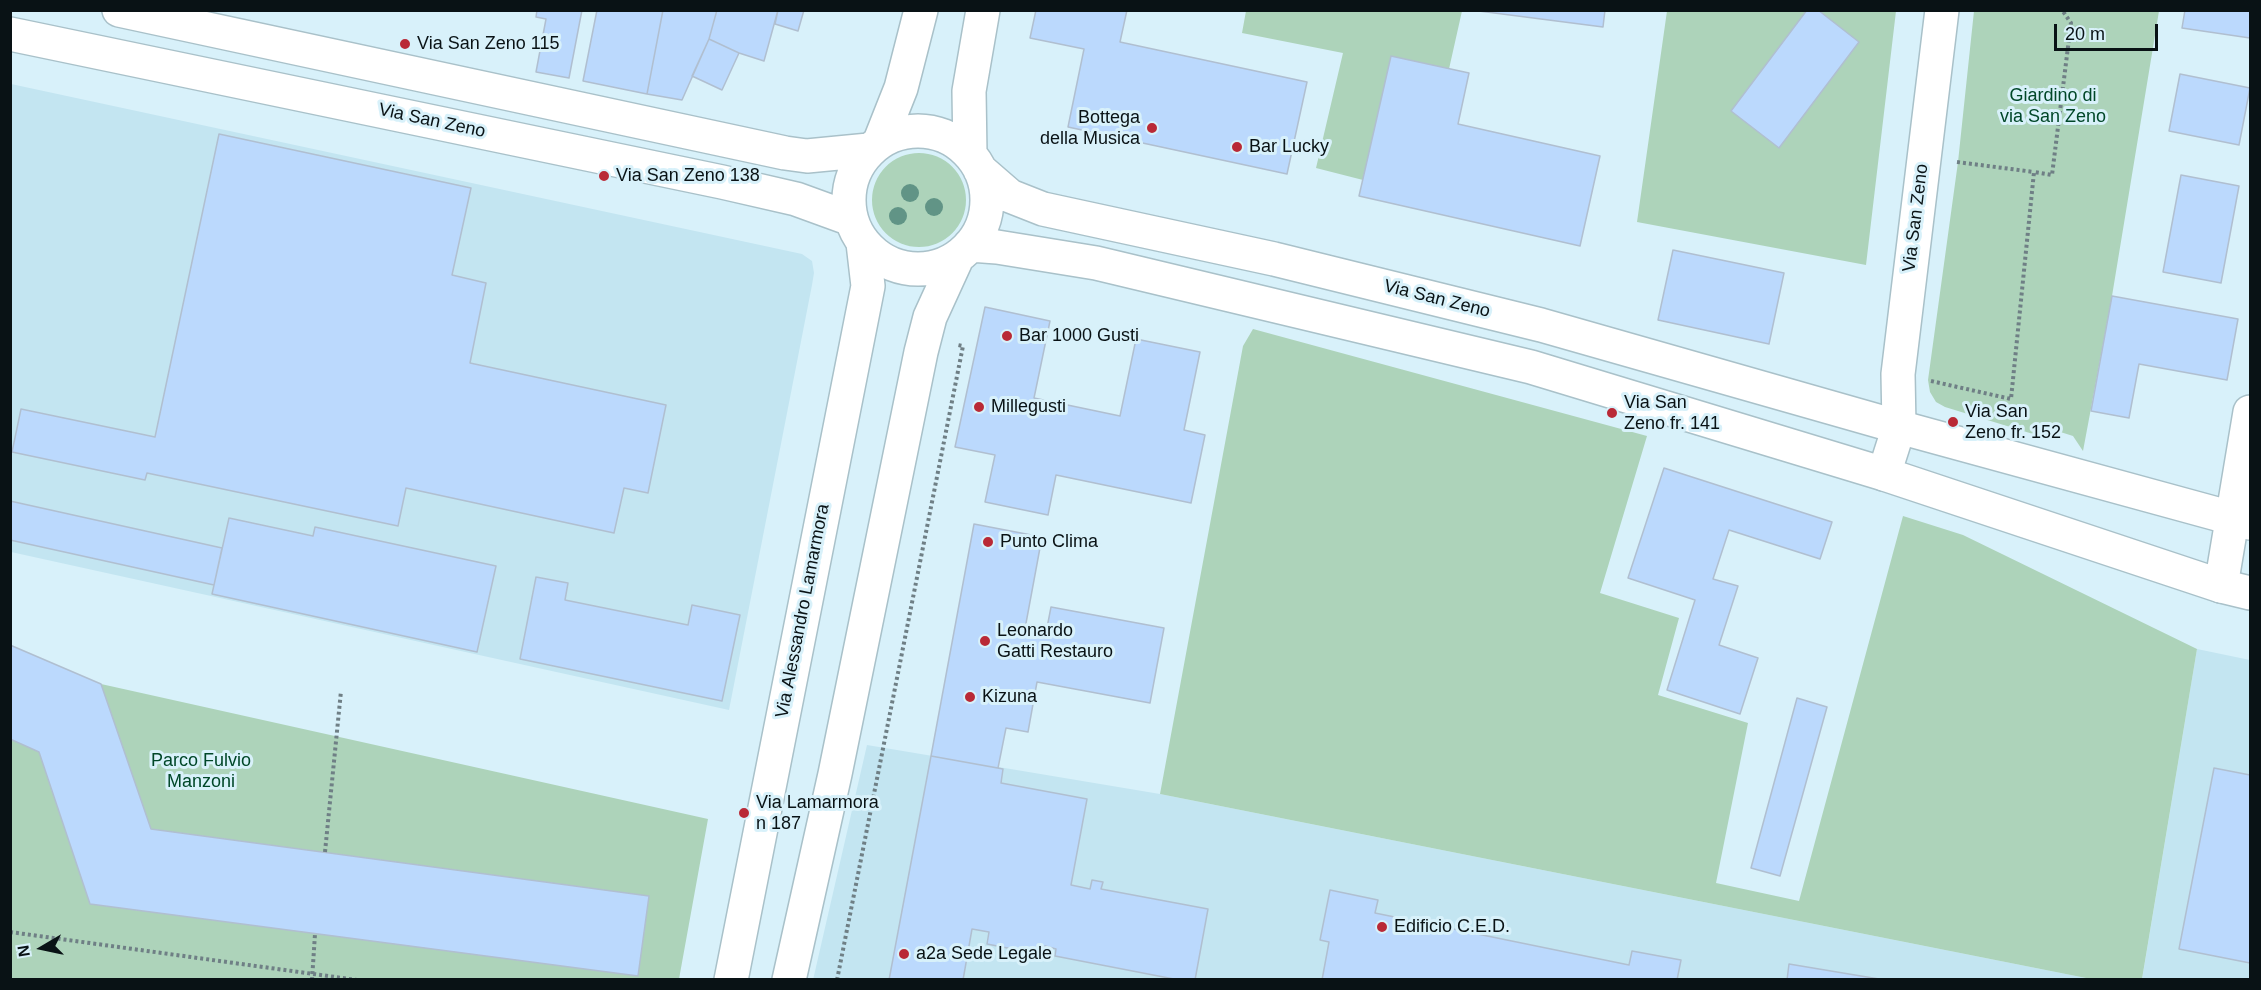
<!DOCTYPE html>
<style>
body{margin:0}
#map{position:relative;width:2261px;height:990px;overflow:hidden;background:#d8f1fa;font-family:Arial,sans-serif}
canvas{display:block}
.frame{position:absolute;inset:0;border:12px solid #091215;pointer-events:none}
.north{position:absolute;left:12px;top:918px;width:60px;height:60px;-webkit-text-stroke:4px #d8f1fa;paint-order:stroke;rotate:261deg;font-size:16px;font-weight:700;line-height:24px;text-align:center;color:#091215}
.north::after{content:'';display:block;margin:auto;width:21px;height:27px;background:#091215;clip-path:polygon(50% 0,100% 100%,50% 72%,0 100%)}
.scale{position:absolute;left:2054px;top:24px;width:104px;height:27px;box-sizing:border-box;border:3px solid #091215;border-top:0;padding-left:8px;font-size:18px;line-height:21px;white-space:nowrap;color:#091215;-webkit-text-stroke:4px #d8f1fa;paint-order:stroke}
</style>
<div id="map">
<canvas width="2261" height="990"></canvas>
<div class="frame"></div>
<div class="north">N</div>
<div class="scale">20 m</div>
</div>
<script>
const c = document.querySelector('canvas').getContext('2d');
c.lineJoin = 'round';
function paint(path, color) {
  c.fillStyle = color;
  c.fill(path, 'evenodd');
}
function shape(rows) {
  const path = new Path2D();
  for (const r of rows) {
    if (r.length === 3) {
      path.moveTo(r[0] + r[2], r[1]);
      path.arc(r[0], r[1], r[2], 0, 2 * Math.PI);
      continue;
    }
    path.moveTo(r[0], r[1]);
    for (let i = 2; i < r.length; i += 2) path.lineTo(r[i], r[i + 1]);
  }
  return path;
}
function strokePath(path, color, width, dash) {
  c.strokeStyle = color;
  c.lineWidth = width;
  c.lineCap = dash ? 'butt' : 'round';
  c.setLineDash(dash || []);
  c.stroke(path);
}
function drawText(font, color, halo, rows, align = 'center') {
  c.font = font + ' Arial,sans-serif';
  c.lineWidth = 6;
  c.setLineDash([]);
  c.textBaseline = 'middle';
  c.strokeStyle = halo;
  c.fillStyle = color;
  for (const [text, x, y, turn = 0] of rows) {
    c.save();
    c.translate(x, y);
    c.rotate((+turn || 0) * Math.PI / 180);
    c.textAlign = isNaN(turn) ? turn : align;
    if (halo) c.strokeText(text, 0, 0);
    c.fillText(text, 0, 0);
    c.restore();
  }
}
paint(shape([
 [11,84,802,254,812,261,814,273,812,285,729,710,11,552],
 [2197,649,2250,660,2250,979,2142,980],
 [867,745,1160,794,2091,979,813,980]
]), '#c3e5f1');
paint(shape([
 [1246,11,1462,11,1449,69,1391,56,1363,180,1316,168,1343,53,1242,33],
 [1667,11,1896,11,1866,265,1637,222],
 [1974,11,2159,11,2112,296,2083,451,2073,436,2051,429,2033,434,1945,407,1936,402,1930,392,1928,380,1958,162],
 [919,200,47],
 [1253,329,1647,436,1600,593,1679,618,1658,695,1748,723,1716,883,1799,901,1903,516,1963,535,2197,649,2142,979,2091,979,1160,794,1243,346],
 [101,684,708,819,679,979,11,980,11,739,39,752,90,904,638,975,649,896,151,829]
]), '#add3ba');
const building = shape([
 [537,10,582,10,569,78,536,72,546,19,536,17,537,10],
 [597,10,663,10,647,94,583,81,597,10],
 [663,10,717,10,709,39,682,100,647,94,663,10],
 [717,10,778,10,764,61,739,53,709,39,717,10],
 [778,10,804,10,798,31,775,24,778,10],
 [1036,10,1127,10,1120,42,1307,82,1287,174,1068,127,1084,49,1030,38,1036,10],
 [1471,10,1605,10,1603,27,1471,10],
 [1807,10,1818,10,1859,42,1779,148,1731,111,1807,10],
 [2185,10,2250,10,2250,38,2182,28,2185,10],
 [709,39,739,53,722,90,692,76,709,39],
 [1391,56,1469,73,1458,124,1600,156,1580,246,1359,196,1391,56],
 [2180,74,2250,88,2239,145,2169,131,2180,74],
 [219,134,471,188,452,275,486,283,470,363,666,405,648,493,624,488,614,533,406,488,398,526,147,473,145,480,12,452,21,409,155,437,219,134],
 [2181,175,2239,186,2221,283,2163,272,2181,175],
 [1673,250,1784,273,1769,344,1658,320,1673,250],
 [2112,296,2238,319,2227,380,2139,364,2129,418,2091,411,2112,296],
 [985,307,1050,321,1034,398,1120,416,1136,339,1200,352,1184,430,1205,435,1191,503,1056,475,1048,515,985,502,995,455,955,447,985,307],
 [1664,468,1832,522,1820,559,1729,530,1713,579,1738,586,1719,645,1758,658,1740,714,1667,690,1695,600,1628,578,1664,468],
 [10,501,222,548,214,585,10,540,10,501],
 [229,518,313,536,315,527,496,566,477,652,212,594,229,518],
 [974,524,1042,537,1024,634,1045,638,1051,607,1164,628,1150,703,1037,682,1028,732,1006,728,998,768,931,756,974,524],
 [536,577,568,583,565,600,688,625,692,605,740,615,722,701,520,659,536,577],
 [10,645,101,684,151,829,649,896,638,976,90,904,39,752,10,739,10,645],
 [1797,698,1827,707,1780,876,1751,868,1797,698],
 [931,756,1003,769,1001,783,1087,799,1071,885,1090,889,1092,880,1103,882,1101,889,1208,909,1195,980,1179,980,1055,956,1056,949,1045,946,1043,955,987,944,989,932,972,929,963,980,889,980,931,756],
 [2214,768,2250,775,2250,963,2179,949,2214,768],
 [1330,890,1378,900,1375,913,1629,965,1632,951,1681,960,1677,980,1322,980,1329,942,1320,940,1330,890],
 [1789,964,1885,980,1787,980,1789,964]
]);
paint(building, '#bbd9fd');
strokePath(building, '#b0bfd0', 1.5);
const street = shape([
 [1884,474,1899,427,1898,374,1942,10],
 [2221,586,2250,412]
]);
const secondary = shape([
 [119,10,785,153,807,156,869,150],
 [10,34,722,182,796,199,851,219],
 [918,200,69],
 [880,141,901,88,921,10],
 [970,154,969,91,983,10],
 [980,170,1010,196,1043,209,1274,259,1541,325,1899,427,2250,523],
 [970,245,997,247,1096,263,1531,367,1884,474,2221,586,2250,593],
 [731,980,868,286,863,243],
 [789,980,835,774,921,352,930,317,957,258]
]);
strokePath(street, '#a9c1c9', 36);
strokePath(secondary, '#a9c1c9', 36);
strokePath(shape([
 [1957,162,2034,172],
 [1931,381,2011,399,2034,172,2052,175,2071,23,2062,10],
 [325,852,341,691],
 [10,932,357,980],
 [312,980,315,934],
 [837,980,963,346,958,345]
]), '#6f7f85', 4, [3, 3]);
strokePath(street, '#fff', 33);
strokePath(secondary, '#fff', 33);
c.fillStyle = '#619486';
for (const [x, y] of [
 [910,193],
 [934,207],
 [898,216]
]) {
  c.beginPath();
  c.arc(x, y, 9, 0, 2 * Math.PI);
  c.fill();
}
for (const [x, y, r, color] of [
 [405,44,6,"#b92936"],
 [1152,128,6,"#b92936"],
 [1237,147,6,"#b92936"],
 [604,176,6,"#b92936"],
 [1007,336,6,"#b92936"],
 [979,407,6,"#b92936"],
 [1612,413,6,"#b92936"],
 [1953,422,6,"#b92936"],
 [988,542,6,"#b92936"],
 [985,641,6,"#b92936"],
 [970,697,6,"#b92936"],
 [744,813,6,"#b92936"],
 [1382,927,6,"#b92936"],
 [904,954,6,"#b92936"]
]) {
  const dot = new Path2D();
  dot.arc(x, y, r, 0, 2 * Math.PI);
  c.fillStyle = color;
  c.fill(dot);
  strokePath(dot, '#d8f1fa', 2);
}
drawText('18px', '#091215', '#d8f1fa', [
 ["Via San Zeno 115",417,44],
 ["Bottega",1140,118,"right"],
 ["della Musica",1140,139,"right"],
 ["Bar Lucky",1249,147],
 ["Via San Zeno 138",616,176],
 ["Bar 1000 Gusti",1019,336],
 ["Via San",1624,403],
 ["Zeno fr. 141",1624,424],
 ["Millegusti",991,407],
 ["Via San",1965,412],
 ["Zeno fr. 152",1965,433],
 ["Punto Clima",1000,542],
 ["Leonardo",997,631],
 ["Gatti Restauro",997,652],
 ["Kizuna",982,697],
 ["Via Lamarmora",756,803],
 ["n 187",756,824],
 ["Edificio C.E.D.",1394,927],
 ["a2a Sede Legale",916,954]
], 'left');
drawText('18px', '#004728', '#d8f1fa', [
 ["Giardino di",2053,96],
 ["via San Zeno",2053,117],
 ["Parco Fulvio",201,761],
 ["Manzoni",201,782]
]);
drawText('18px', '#091215', '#d8f1fa', [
 ["Via San Zeno",432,121,12],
 ["Via San Zeno",1916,218,-83],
 ["Via San Zeno",1437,299,14],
 ["Via Alessandro Lamarmora",803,611,-79]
]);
</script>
